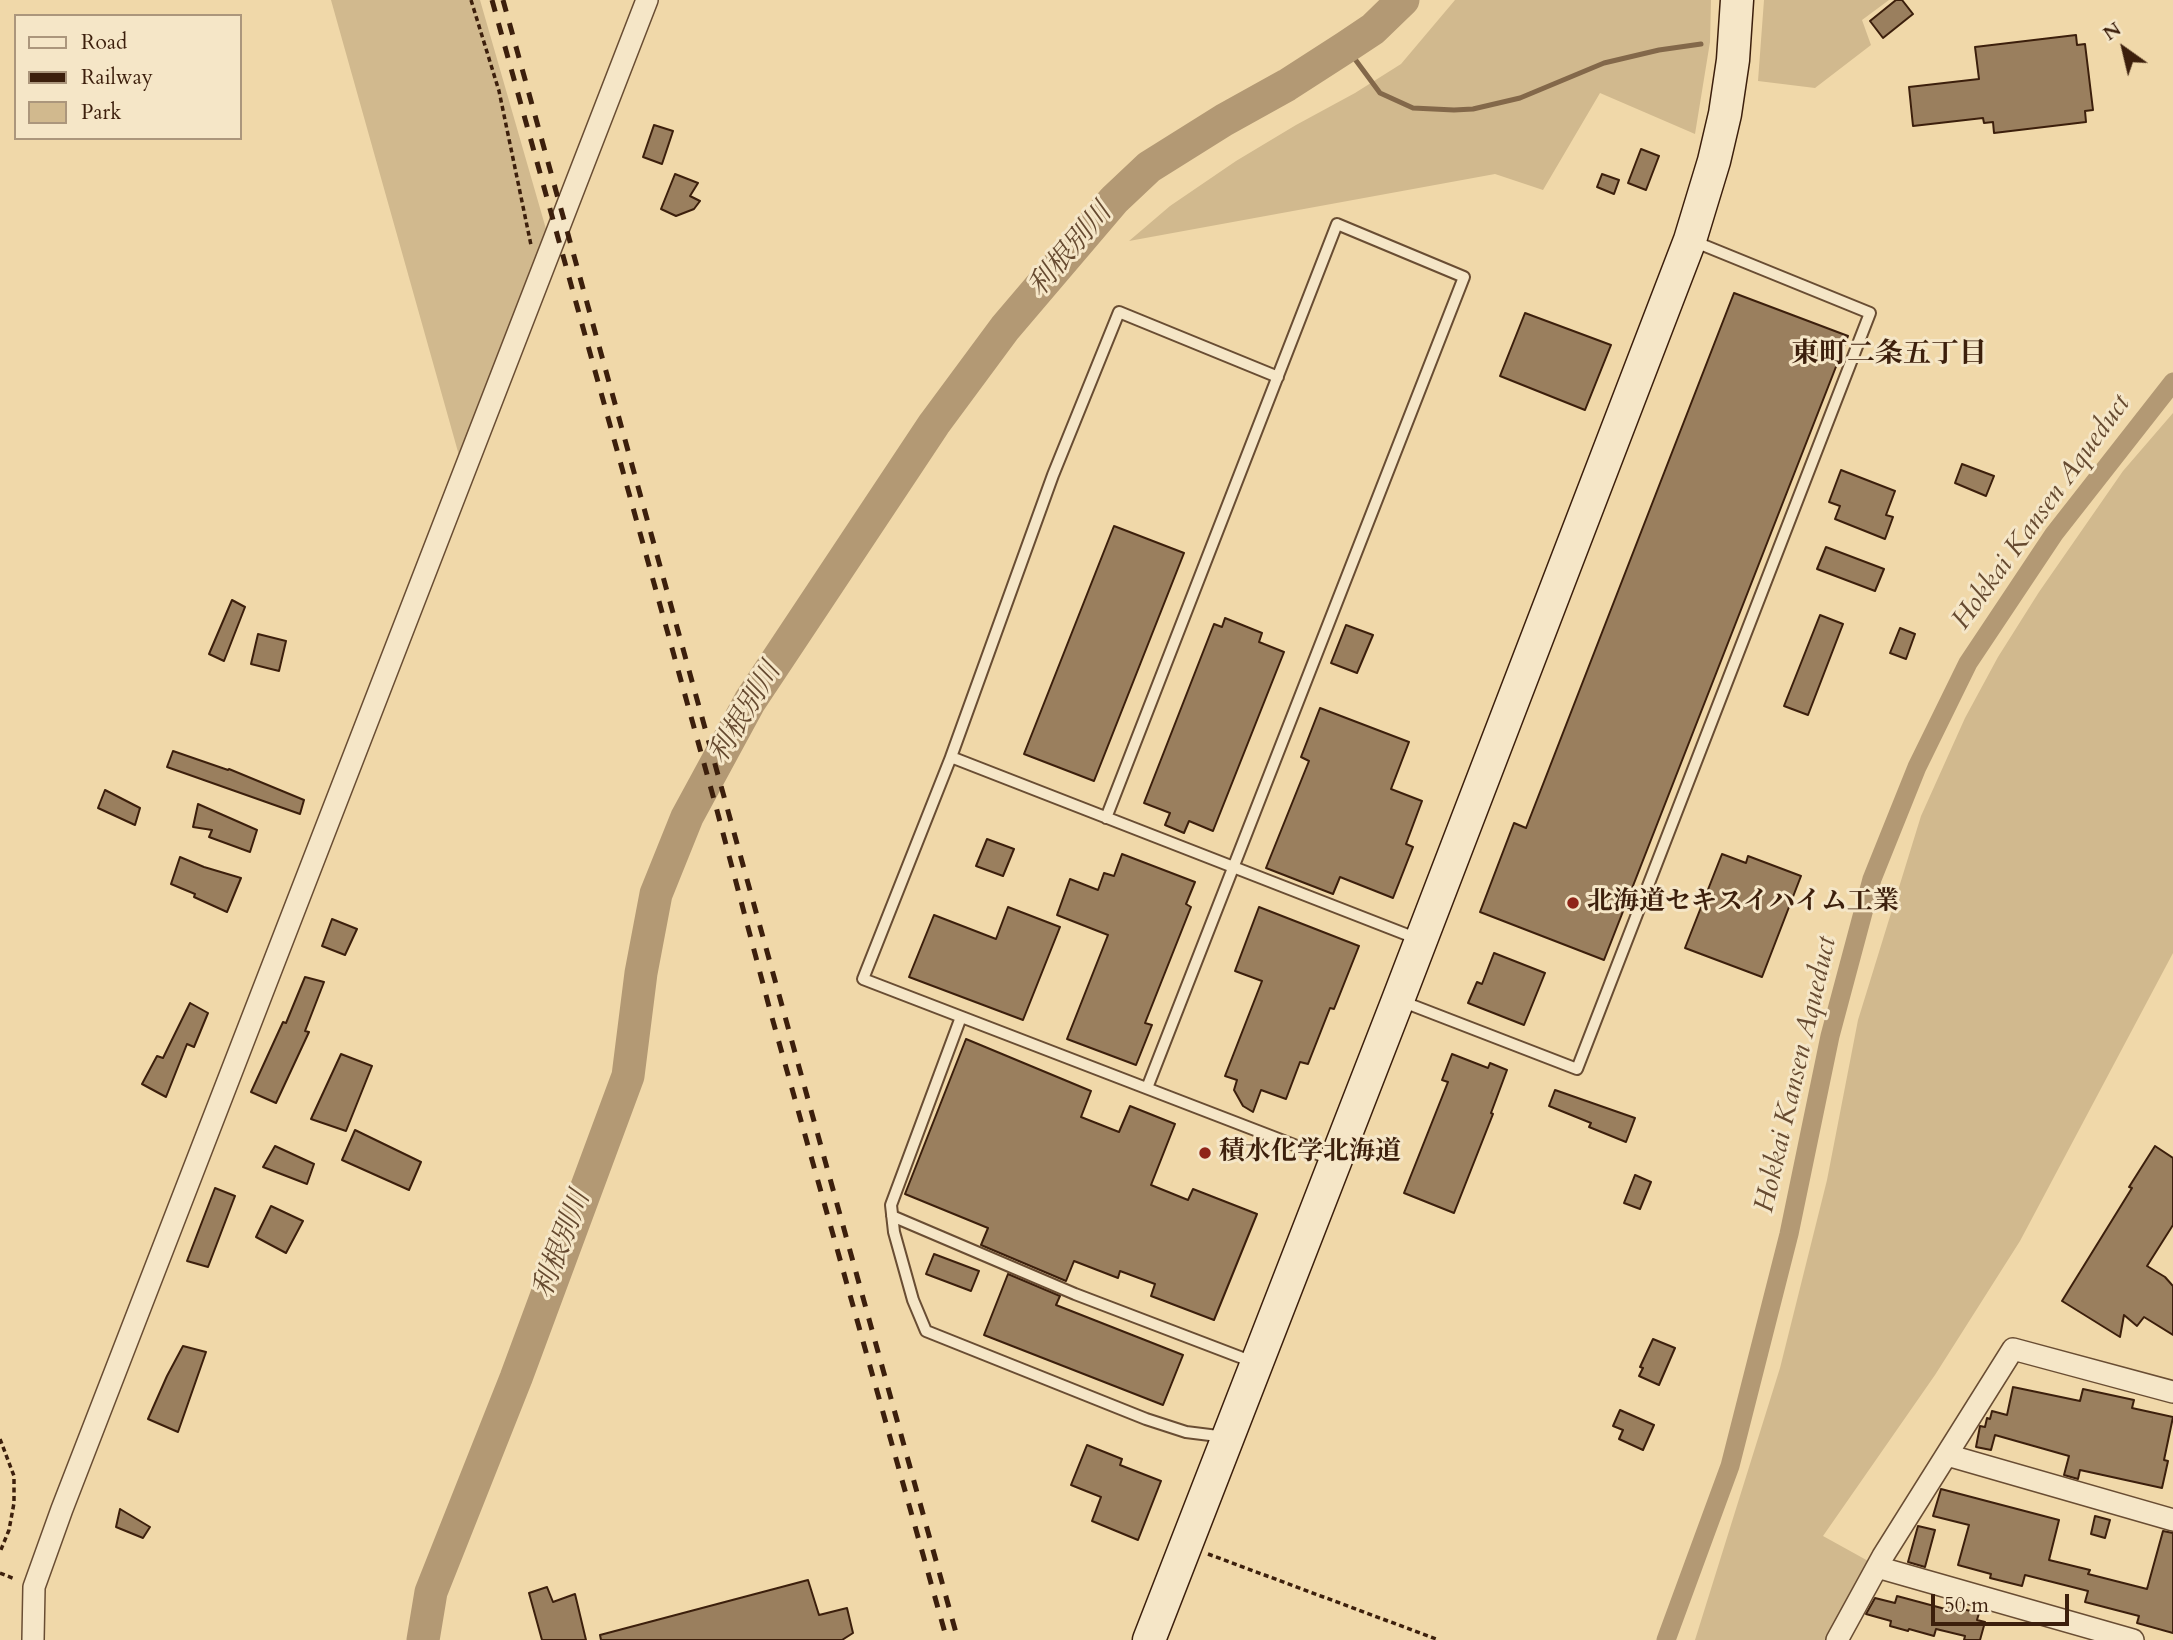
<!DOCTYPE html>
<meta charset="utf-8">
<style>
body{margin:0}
#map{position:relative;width:2173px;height:1640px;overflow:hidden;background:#f0d8a9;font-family:Cardo,serif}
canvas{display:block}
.legend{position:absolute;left:14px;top:14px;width:228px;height:126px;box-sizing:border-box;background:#f5e6c7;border:2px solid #ab967c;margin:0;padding:9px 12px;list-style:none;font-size:21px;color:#3c1f0c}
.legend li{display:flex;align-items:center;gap:14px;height:35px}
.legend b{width:35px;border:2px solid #ab967c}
.north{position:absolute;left:2089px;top:14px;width:70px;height:70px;-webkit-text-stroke:5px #f5e6c7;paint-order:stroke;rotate:326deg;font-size:19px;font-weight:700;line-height:28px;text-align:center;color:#3c1f0c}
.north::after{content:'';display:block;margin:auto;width:24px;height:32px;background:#3c1f0c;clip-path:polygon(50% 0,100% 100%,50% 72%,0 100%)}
.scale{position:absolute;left:1931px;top:1594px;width:138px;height:32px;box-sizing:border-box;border:4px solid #3c1f0c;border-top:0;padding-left:9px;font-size:21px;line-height:24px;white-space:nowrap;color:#3c1f0c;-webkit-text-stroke:5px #f5e6c7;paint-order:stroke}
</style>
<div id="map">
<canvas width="2173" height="1640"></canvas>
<ul class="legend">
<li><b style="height:9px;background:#f5e6c7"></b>Road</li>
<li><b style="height:9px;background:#3c1f0c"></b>Railway</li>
<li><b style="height:19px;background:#d1b98e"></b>Park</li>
</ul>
<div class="north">N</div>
<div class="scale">50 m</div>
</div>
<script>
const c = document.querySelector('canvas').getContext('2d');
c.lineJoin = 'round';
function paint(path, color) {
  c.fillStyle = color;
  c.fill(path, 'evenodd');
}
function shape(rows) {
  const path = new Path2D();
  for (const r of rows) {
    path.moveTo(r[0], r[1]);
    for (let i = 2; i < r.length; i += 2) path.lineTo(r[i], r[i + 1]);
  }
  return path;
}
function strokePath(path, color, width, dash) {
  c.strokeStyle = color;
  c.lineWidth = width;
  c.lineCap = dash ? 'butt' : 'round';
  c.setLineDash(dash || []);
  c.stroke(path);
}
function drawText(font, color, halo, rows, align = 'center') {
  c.font = font + ' Cardo,"Noto Serif JP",serif';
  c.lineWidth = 6;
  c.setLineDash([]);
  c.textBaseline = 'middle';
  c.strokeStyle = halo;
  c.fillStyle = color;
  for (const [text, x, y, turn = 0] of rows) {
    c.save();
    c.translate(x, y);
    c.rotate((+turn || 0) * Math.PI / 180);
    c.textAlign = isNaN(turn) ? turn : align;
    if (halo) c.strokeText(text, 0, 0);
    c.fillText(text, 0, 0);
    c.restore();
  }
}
paint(shape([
 [331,0,480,0,546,229,460,459],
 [1455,0,1711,0,1710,42,1695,134,1600,93,1543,190,1495,174,1129,241,1170,206,1236,161,1296,125,1355,93,1401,64],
 [1764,0,1889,0,1862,20,1871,45,1815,88,1758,81],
 [2173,413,2173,953,2020,1241,1935,1375,1823,1536,1870,1562,1826,1640,1695,1640,1780,1368,1827,1180,1858,1020,1921,816,1965,718,1998,657,2039,592,2123,471]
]), '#d1b98e');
strokePath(shape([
 [1346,47,1380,93,1413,108,1454,110,1473,109,1520,98,1604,63,1659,50,1701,44]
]), '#83684a', 5);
strokePath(shape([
 [1666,1640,1730,1466,1789,1234,1830,1036,1872,879,1917,767,1968,663,2054,534,2173,382]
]), '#b39974', 19);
strokePath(shape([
 [423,1640,431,1592,516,1378,628,1076,641,973,656,894,687,817,750,701,934,424,1005,328,1114,200,1149,167,1224,120,1287,85,1346,47,1373,29,1403,0]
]), '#b39974', 33);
const building = shape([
 [1896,0,1902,0,1913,14,1883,38,1870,21,1896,0],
 [2076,35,2077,45,2085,44,2093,110,2085,111,2086,122,1994,133,1993,122,1984,123,1983,118,1913,126,1909,87,1979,79,1975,47,2076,35],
 [654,125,673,131,662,164,643,157,654,125],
 [1641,149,1659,156,1646,190,1628,183,1641,149],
 [675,174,698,183,690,196,700,201,694,209,676,216,661,209,675,174],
 [1602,174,1619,180,1614,194,1597,187,1602,174],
 [1734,293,1848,336,1604,960,1480,912,1514,823,1526,828,1734,293],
 [1525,313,1611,345,1585,410,1500,376,1525,313],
 [1962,464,1994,476,1986,496,1955,483,1962,464],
 [1841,470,1895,491,1886,515,1893,517,1885,539,1835,519,1840,506,1829,502,1841,470],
 [1114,526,1184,553,1094,781,1024,754,1114,526],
 [1826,547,1884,569,1875,591,1817,569,1826,547],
 [232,600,245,607,224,661,209,654,232,600],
 [1820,615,1843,624,1808,715,1784,706,1820,615],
 [1225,618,1262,633,1259,642,1284,652,1213,831,1189,821,1184,833,1165,825,1170,813,1144,803,1214,624,1222,627,1225,618],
 [1346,625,1373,635,1357,673,1331,663,1346,625],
 [1900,628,1915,634,1906,659,1890,653,1900,628],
 [258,634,286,641,279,671,251,664,258,634],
 [1320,708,1409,742,1391,789,1422,801,1406,844,1413,847,1393,898,1340,877,1333,894,1266,868,1309,761,1301,757,1320,708],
 [173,751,228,770,229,769,304,800,300,814,167,767,173,751],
 [105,790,140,808,135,825,98,808,105,790],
 [198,804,257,830,250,852,209,837,212,830,193,827,198,804],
 [987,839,1014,849,1003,876,976,866,987,839],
 [1122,854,1195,882,1186,904,1191,907,1145,1023,1152,1025,1136,1065,1067,1039,1108,935,1057,915,1070,879,1098,890,1104,873,1114,876,1122,854],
 [1722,854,1746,863,1748,856,1801,876,1762,977,1685,948,1722,854],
 [180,857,204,867,241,878,227,912,194,897,195,894,171,884,180,857],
 [1008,907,1060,927,1023,1020,909,977,934,915,996,939,1008,907],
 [1259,907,1359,946,1334,1009,1330,1008,1308,1064,1300,1062,1286,1099,1261,1090,1253,1112,1243,1106,1234,1090,1237,1080,1225,1076,1262,981,1235,971,1259,907],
 [332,919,357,929,345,955,322,946,332,919],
 [1494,953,1545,973,1524,1025,1468,1003,1477,982,1482,984,1494,953],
 [305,977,324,982,305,1031,309,1032,276,1103,251,1092,283,1022,286,1023,305,977],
 [190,1003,208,1013,194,1047,187,1044,166,1097,142,1084,157,1056,163,1058,190,1003],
 [966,1039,1091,1091,1081,1117,1119,1132,1130,1106,1175,1124,1151,1185,1188,1200,1193,1189,1257,1214,1214,1320,1151,1296,1155,1284,1120,1271,1118,1278,1074,1261,1066,1281,981,1245,988,1228,905,1194,966,1039],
 [341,1054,372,1066,346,1131,311,1119,341,1054],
 [1452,1054,1488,1068,1490,1063,1507,1070,1491,1113,1493,1114,1454,1213,1404,1193,1448,1082,1442,1080,1452,1054],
 [1555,1090,1635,1118,1626,1142,1589,1127,1591,1123,1549,1106,1555,1090],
 [355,1130,421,1162,409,1190,342,1160,355,1130],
 [275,1146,314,1164,307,1184,263,1167,275,1146],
 [2155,1146,2173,1158,2173,1225,2147,1266,2165,1277,2173,1286,2173,1335,2144,1317,2137,1326,2124,1315,2120,1337,2062,1301,2132,1188,2129,1187,2155,1146],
 [1635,1175,1651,1182,1640,1209,1624,1203,1635,1175],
 [215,1188,235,1196,208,1267,187,1261,215,1188],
 [271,1206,303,1221,286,1253,256,1237,271,1206],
 [934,1254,979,1271,971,1291,926,1274,934,1254],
 [1008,1274,1060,1296,1056,1305,1183,1355,1163,1405,984,1335,1008,1274],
 [1653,1339,1675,1348,1659,1385,1639,1376,1643,1368,1640,1367,1653,1339],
 [183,1346,206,1352,178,1432,148,1419,167,1376,183,1346],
 [2013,1387,2080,1401,2083,1389,2134,1400,2132,1408,2173,1417,2164,1460,2168,1461,2162,1488,2080,1470,2078,1479,2064,1475,2069,1456,1995,1435,1991,1450,1976,1447,1980,1426,1985,1427,1987,1418,1990,1419,1992,1411,2007,1415,2013,1387],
 [1620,1410,1654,1425,1643,1450,1619,1439,1623,1430,1613,1426,1620,1410],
 [1087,1445,1122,1459,1120,1465,1161,1481,1138,1540,1092,1521,1101,1497,1071,1485,1087,1445],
 [1941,1489,2059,1520,2049,1560,2090,1570,2088,1574,2147,1589,2163,1531,2173,1533,2173,1633,2137,1623,2139,1616,2085,1602,2088,1591,2025,1575,2022,1586,1990,1578,1991,1574,1958,1565,1969,1525,1933,1516,1941,1489],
 [120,1509,150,1527,143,1538,116,1527,120,1509],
 [2095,1516,2110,1520,2105,1538,2091,1534,2095,1516],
 [1918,1526,1935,1530,1925,1567,1908,1562,1918,1526],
 [808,1580,819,1615,847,1608,853,1633,842,1640,601,1640,600,1635,808,1580],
 [547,1587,553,1602,575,1594,586,1640,542,1640,529,1593,547,1587],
 [1897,1596,1949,1610,1950,1606,1979,1613,1977,1620,1985,1622,1980,1640,1964,1640,1965,1636,1936,1629,1934,1636,1909,1629,1908,1631,1890,1626,1891,1621,1866,1614,1875,1598,1895,1603,1897,1596]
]);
paint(building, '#9a7f5e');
strokePath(building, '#3c1f0c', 2);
const lane = shape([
 [951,757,1053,475,1119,312,1278,377],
 [1106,818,1337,224,1464,277,1147,1088],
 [1401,1001,1577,1069,1870,313,1693,241],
 [961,1017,891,1205,894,1232,913,1300,926,1331,1146,1419,1186,1432,1226,1437],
 [1333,1160,863,979,951,757,1418,939],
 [892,1216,1075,1294,1253,1362]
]);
const street = shape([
 [1947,1455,2173,1520],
 [1877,1567,2133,1640],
 [33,1640,34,1587,62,1509,647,0],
 [1837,1640,1883,1556,2013,1349,2173,1392]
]);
const secondary = shape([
 [1149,1640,1398,1000,1690,240,1714,161,1725,114,1733,60,1737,0]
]);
strokePath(lane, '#694d33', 14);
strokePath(street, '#694d33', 24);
strokePath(secondary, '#3c1f0c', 35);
strokePath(shape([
 [471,0,499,91,531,245],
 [0,1439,14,1476,14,1503,9,1530,0,1552],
 [1208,1554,1439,1640],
 [0,1573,15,1579]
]), '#3c1f0c', 3.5, [5, 3.5]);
strokePath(lane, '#f5e6c7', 10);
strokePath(street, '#f5e6c7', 21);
strokePath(secondary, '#f5e6c7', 32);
strokePath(shape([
 [492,0,715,803,771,1014,947,1640],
 [503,0,958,1640]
]), '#3c1f0c', 5, [12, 12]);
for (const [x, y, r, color] of [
 [1573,903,7,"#8f2418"],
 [1205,1153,7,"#8f2418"]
]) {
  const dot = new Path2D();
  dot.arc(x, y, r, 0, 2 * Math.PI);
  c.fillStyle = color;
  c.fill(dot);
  strokePath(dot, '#f5e6c7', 2.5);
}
drawText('bold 26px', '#3c1f0c', '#f5e6c7', [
 ["北海道セキスイハイム工業",1587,903],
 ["積水化学北海道",1219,1153]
], 'left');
drawText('italic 28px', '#664a30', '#f5e6c7', [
 ["利根別川",1071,251,-50],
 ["Hokkai Kansen Aqueduct",2042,513,-54],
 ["利根別川",746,714,-59],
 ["Hokkai Kansen Aqueduct",1797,1075,-77],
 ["利根別川",563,1245,-69]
]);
drawText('bold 28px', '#3c1f0c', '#f5e6c7', [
 ["東町二条五丁目",1889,356]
]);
</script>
